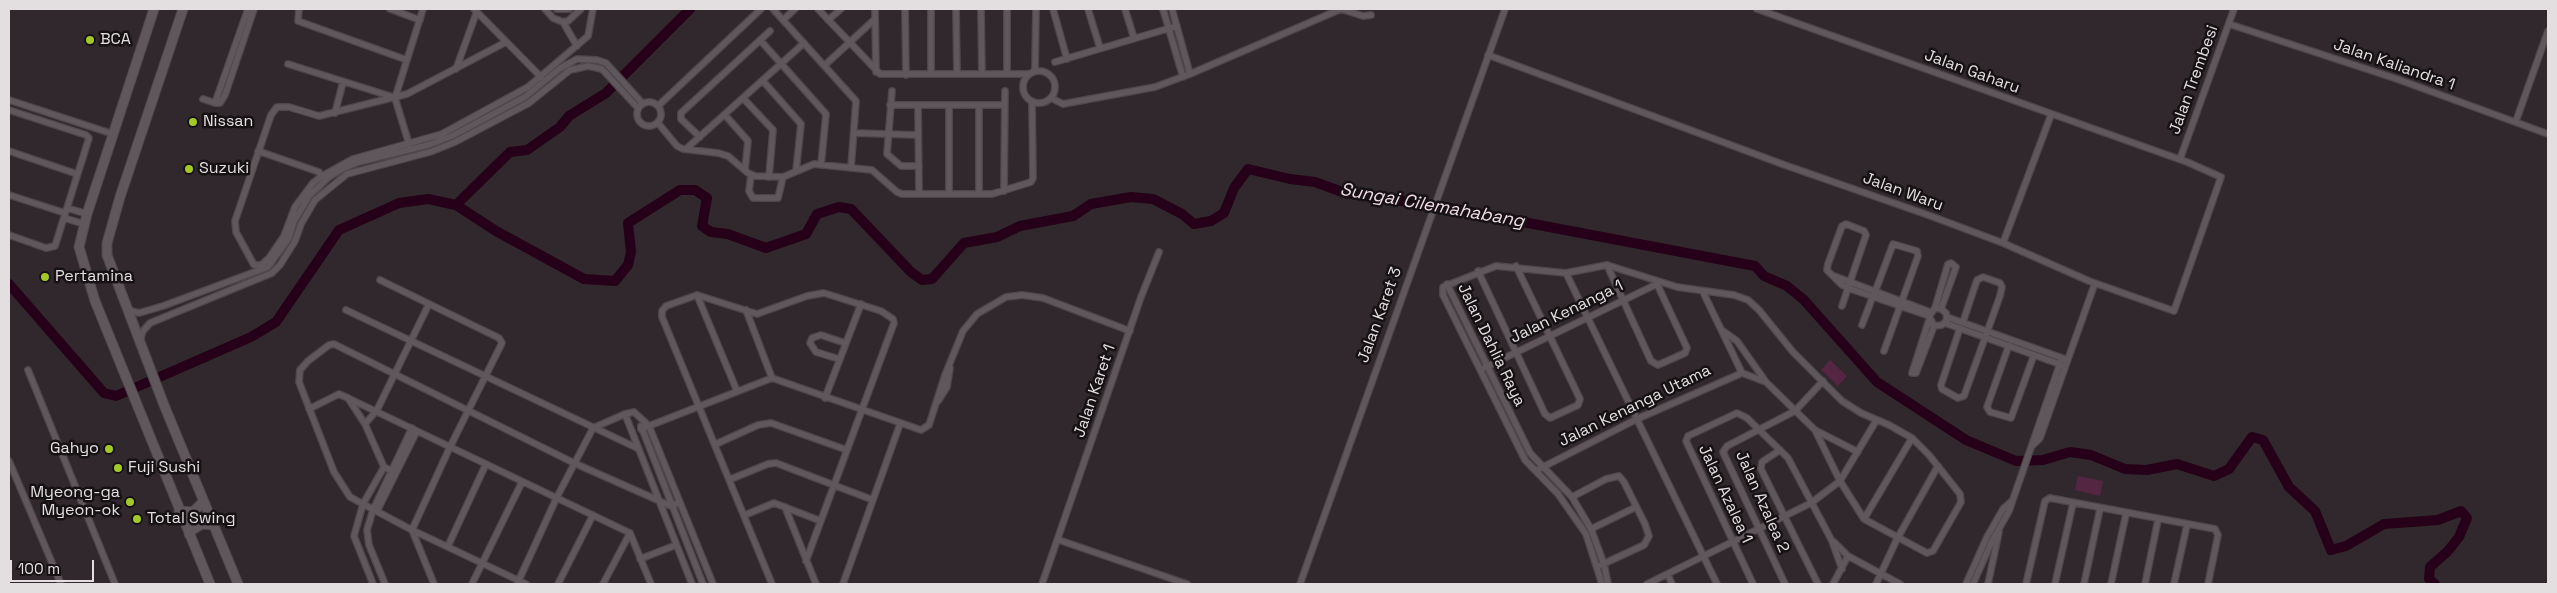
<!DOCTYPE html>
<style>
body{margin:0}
#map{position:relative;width:2557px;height:593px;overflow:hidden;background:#30282c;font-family:"Space Grotesk",sans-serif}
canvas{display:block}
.frame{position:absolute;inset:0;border:10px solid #e3dee0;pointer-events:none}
.scale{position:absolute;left:10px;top:560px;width:84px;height:22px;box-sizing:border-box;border:2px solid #e3dee0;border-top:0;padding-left:6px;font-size:15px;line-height:18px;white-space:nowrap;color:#e3dee0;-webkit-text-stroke:4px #161214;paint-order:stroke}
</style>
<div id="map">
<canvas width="2557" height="593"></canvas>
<div class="frame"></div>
<div class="scale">100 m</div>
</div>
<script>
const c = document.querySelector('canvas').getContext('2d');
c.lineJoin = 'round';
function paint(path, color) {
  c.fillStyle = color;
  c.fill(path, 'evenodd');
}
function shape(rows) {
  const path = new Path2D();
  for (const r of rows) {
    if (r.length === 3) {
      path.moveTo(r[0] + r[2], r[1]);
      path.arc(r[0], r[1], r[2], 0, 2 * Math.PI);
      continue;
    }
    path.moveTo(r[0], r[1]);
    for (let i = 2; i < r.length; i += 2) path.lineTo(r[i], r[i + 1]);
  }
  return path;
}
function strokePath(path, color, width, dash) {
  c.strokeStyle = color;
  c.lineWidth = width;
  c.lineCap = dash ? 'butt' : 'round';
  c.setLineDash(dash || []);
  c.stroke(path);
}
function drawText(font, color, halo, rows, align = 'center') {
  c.font = font + ' "Space Grotesk",sans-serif';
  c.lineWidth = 5;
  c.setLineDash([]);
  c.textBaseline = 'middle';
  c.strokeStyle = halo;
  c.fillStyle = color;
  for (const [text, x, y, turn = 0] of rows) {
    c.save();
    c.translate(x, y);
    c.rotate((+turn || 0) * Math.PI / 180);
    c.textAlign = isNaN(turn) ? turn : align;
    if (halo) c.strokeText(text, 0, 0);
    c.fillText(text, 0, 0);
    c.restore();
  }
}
paint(shape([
 [1830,360,1847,376,1838,386,1821,370],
 [2078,476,2103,481,2100,496,2075,490]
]), '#542642');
strokePath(shape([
 [456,205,510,152,527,150,560,127,569,116,606,93,690,9],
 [9,284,104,393,116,396,251,337,276,322,339,230,399,203,428,199,456,205,496,231,584,279,615,281,628,265,631,252,628,223,680,190,695,190,707,198,702,226,711,232,728,234,766,248,806,234,817,214,839,207,851,209,911,272,922,280,932,279,964,243,997,237,1020,226,1073,216,1091,204,1131,197,1153,199,1182,214,1194,224,1211,221,1224,213,1234,188,1248,169,1290,179,1315,182,1345,193,1444,207,1755,266,1764,276,1787,286,1804,300,1877,382,1966,440,2016,461,2043,460,2070,452,2091,455,2125,469,2147,470,2177,464,2214,476,2229,469,2252,437,2263,440,2289,487,2315,511,2331,550,2346,546,2384,524,2438,520,2461,511,2467,518,2459,537,2448,551,2430,567,2429,579,2435,584]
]), '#250018', 10);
const street = shape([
 [248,9,215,103,220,103,225,95,254,9],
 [299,9,298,21,407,60],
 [390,9,420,20],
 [474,9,541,77],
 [545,9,553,18,563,22,568,21,581,9],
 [557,9,569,9],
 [773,9,856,101,851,168],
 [818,9,880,74,1029,74],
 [875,9,876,72],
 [905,9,906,75],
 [931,9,931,74],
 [956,9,957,74],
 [981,9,982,74],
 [1007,9,1007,74],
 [1053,9,1067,59],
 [1088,9,1100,48],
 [1125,9,1134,38],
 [1163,9,1183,77],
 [1172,9,1190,74],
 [783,20,795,9],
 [828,20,841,9],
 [563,22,577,46],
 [2229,24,2397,79,2548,134],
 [760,40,826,114,821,165],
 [506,42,407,94,319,116,289,107,277,107,271,115,235,221,236,232,254,265,261,265,269,258,284,236,295,207,313,183,322,176,353,159,442,134,528,87,588,36,593,9],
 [1488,55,1782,164,1928,215,2003,243,2089,281,2174,311,2221,177,2187,162,1757,9],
 [1055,62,1177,26],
 [288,64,393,97],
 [825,65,875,19],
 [456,69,477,11],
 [1035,71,1036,9],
 [1039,87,16],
 [763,81,801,124,796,171],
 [892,91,887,154,901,166,919,166],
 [743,98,773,130,769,177],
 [1051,98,1063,104,1155,87,1190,74,1341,9,1363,16,1371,15],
 [203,99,215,103],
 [9,100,113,134],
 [649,114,12],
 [890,105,1005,105],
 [918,105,919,194],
 [949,105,949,194],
 [658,106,761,9],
 [9,110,86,135,89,138,55,246,46,248,9,235],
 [335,113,343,82],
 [725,115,748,141,745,170],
 [2516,121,2548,31],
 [658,123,677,146,683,149,718,153,728,156,748,173,755,176,783,177,814,164,872,170,897,192,902,194,992,194,1031,182,1033,178,1032,101],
 [854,133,918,135],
 [700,137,681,119,681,113,770,31],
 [409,144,395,98,423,9],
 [686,149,804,43],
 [9,151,77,174],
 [258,151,319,172,322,176],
 [2180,159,2234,9],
 [751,175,749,191,753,198,778,198,783,177],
 [1004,191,1005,91],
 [979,194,979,105],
 [9,195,65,213],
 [67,208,87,214],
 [64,218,84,224],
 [2003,243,2051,115],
 [1607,265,1651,361,1658,365,1685,353,1687,348,1657,284],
 [1478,271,1545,414,1550,418,1578,405,1580,399,1516,266],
 [1566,273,1717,584],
 [1834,276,1930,312],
 [380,280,499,338,502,343,450,447,412,530,434,584],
 [1447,284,1530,453,1572,497,1591,529,1604,564,1608,584],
 [1703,292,1742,373],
 [1875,292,1893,244,1917,251,1918,256,1884,351],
 [697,295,737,391],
 [1842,306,1848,288,1866,235,1864,231,1846,224,1842,226,1828,264,1827,270,1842,285,1848,288,1929,316],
 [1935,308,1941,309,1946,313,1947,320,1942,325,1934,326,1929,316,1935,308,1948,264,1951,263,1956,267,1941,309],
 [127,310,139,313,163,306,268,267,289,238,294,221,310,195,329,177,344,168,359,162,428,145,452,136,525,97,559,69,577,59,597,60,606,63,643,104],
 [346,310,637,448],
 [746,310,772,378],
 [1947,317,2065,359],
 [1929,320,1912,373,1916,373,1934,326],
 [1945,323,2062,365],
 [1862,325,1873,296],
 [1960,328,1941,385,1942,389,1958,398,1964,396,2000,296,2002,287,2000,283,1983,277,1977,280,1963,322],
 [1723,331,1737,341,1766,382],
 [140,340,143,331,150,323,272,273,280,265,295,241,301,224,315,200,347,174,430,152,455,142,529,103,570,70,588,66,602,69,638,108],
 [2009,345,1987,407,1990,412,2011,418,2034,355],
 [839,359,816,352,810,343,812,338,821,335,845,343],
 [1484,368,1657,284,1658,281],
 [28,370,115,584],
 [348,398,365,424,384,467,396,473],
 [825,398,861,304],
 [938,401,947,387,950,368],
 [309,409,339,394,348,398,630,533,651,584],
 [625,414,634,412,649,426,713,584],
 [365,424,377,410,428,306],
 [641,426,703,584],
 [641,429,772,378,921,430,929,425,945,375,963,331,977,314,1006,297,1022,295,1043,298,1130,331],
 [1815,430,1858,452],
 [716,444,758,425,771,423,847,450],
 [2033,445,2040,438,2095,283],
 [1780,450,1762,462,1761,469,1818,584],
 [9,461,61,584],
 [1539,469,1637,419,1742,373],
 [731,479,768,464,776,463,873,500],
 [1572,497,1606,479,1619,476,1624,482,1645,524,1649,536,1644,545,1601,565],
 [785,507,816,584],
 [377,511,417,431],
 [745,515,774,503,821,521],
 [1864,519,1912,438],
 [1591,529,1636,507],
 [1059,540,1187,584],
 [1834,542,1848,556,1900,584],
 [448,546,486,464],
 [640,559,676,545],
 [1668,575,1672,584],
 [518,582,557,497,593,428,625,414,692,584],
 [373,584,354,536,363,504,384,467],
 [385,584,369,545,367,530,373,510,412,428],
 [472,584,522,482],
 [526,584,412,530,350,497,334,472,299,382,300,370,308,361,329,345,334,344,574,463,671,506,680,502],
 [558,584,593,515],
 [603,584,630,533],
 [772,584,662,317,662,311,666,306,697,295,757,314,807,296,824,293,881,311,893,319,894,323,806,561],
 [843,584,900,424],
 [1042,584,1141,297,1159,252],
 [1300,584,1505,9],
 [1602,584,1586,534,1558,494,1525,460,1443,295,1443,287,1496,266,1566,273,1607,265,1677,287,1734,295,1748,300,1759,310,1793,352,1842,401,1861,413,1889,425,1912,438,1929,455,1960,494,1961,502,1933,551,1927,553,1864,519,1840,481,1815,430,1766,382,1742,373],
 [1647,584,1811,503,1840,481,1876,421],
 [1753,584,1686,441,1688,436,1737,413,1747,418,1788,458,1832,541,1842,569],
 [1785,584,1723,452,1727,446,1795,411,1823,381],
 [1833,584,1848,556],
 [1876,584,1897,539,1938,466],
 [1966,584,1987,537,2003,509,2012,501],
 [1973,584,1992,541,2009,511,2062,358],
 [1988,584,1999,532],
 [2026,584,2045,501,2050,498,2215,529,2218,535,2208,584],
 [2055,584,2073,503],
 [2084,584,2100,509],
 [2111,584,2126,514],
 [2145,584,2158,520],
 [2174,584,2187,525]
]);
const secondary = shape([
 [154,9,87,214,79,247,95,301,210,584],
 [183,9,120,197,107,243,107,255,164,405,238,584],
 [179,511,193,512,203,502],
 [189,534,192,530,202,524,213,525]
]);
strokePath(street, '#4d464a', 8);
strokePath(secondary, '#4d464a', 11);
strokePath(street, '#60575c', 5.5);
strokePath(secondary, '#60575c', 9);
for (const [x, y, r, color] of [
 [90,40,5,"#a3c926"],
 [193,122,5,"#a3c926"],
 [189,169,5,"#a3c926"],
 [45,277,5,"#a3c926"],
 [109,449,5,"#a3c926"],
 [118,468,5,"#a3c926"],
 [130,502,5,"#a3c926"],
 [137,519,5,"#a3c926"]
]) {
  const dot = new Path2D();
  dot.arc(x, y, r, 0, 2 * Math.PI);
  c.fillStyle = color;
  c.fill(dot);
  strokePath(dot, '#161214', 2);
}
drawText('16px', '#e3dee0', '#161214', [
 ["BCA",100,40],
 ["Nissan",203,122],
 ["Suzuki",199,169],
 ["Pertamina",55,277],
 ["Gahyo",99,449,"right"],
 ["Fuji Sushi",128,468],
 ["Myeong-ga",120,493,"right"],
 ["Myeon-ok",120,511,"right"],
 ["Total Swing",147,519]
], 'left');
drawText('16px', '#e3dee0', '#161214', [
 ["Jalan Kaliandra 1",2394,65,19],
 ["Jalan Gaharu",1972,72,20],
 ["Jalan Trembesi",2194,80,-70],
 ["Jalan Waru",1903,192,20],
 ["Jalan Kenanga 1",1567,312,-26],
 ["Jalan Karet 3",1380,315,-70],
 ["Jalan Dahlia Raya",1491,345,64],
 ["Jalan Karet 1",1095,391,-71],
 ["Jalan Kenanga Utama",1635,406,-26],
 ["Jalan Azalea 1",1725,494,65],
 ["Jalan Azalea 2",1762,502,66]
]);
drawText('italic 18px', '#f3dbe8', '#161214', [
 ["Sungai Cilemahabang",1432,206,10]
]);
</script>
